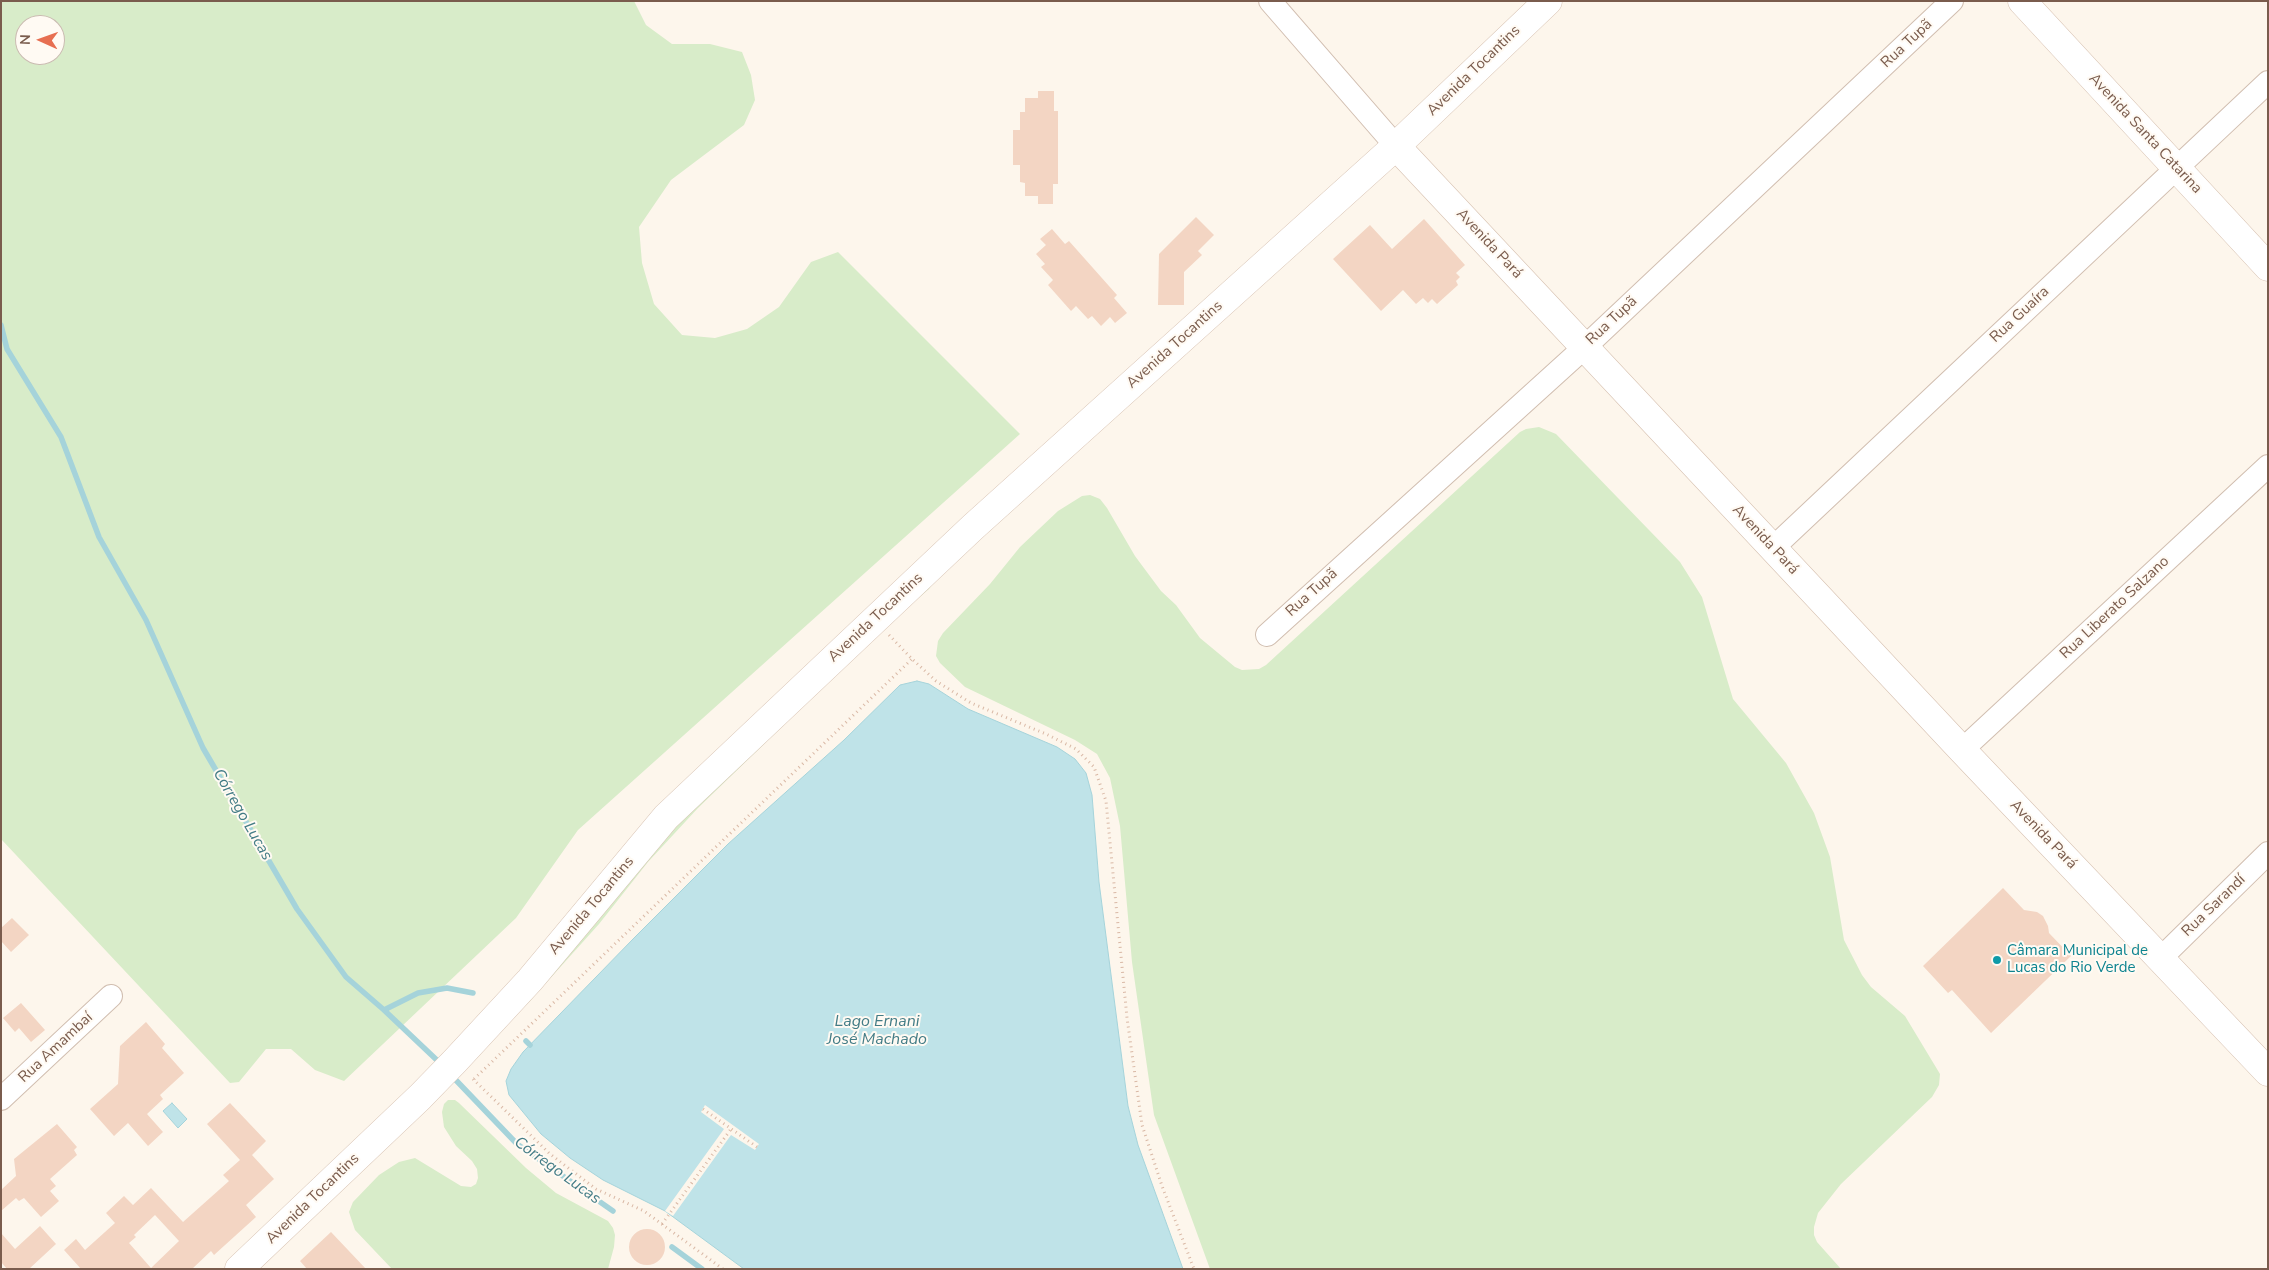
<!DOCTYPE html>
<meta charset="utf-8">
<style>
body{margin:0}
#map{position:relative;width:2269px;height:1270px;overflow:hidden;background:#fdf6ec;font-family:"Nunito Sans",sans-serif}
canvas{display:block}
.frame{position:absolute;inset:0;border:2px solid #7a5c4d;pointer-events:none}
.north{position:absolute;left:15px;top:15px;width:50px;height:50px;box-sizing:border-box;background:#fffaf3;border:1px solid #cabbb1;border-radius:50%;rotate:272deg;font-size:14px;font-weight:700;line-height:20px;text-align:center;color:#7a5c4d}
.north::after{content:'';display:block;margin:auto;width:18px;height:22px;background:#e76f51;clip-path:polygon(50% 0,100% 100%,50% 72%,0 100%)}
</style>
<div id="map">
<canvas width="2269" height="1270"></canvas>
<div class="frame"></div>
<div class="north">N</div>
</div>
<script>
const c = document.querySelector('canvas').getContext('2d');
c.lineJoin = 'round';
function paint(path, color) {
  c.fillStyle = color;
  c.fill(path, 'evenodd');
}
function shape(rows) {
  const path = new Path2D();
  for (const r of rows) {
    if (r.length === 3) {
      path.moveTo(r[0] + r[2], r[1]);
      path.arc(r[0], r[1], r[2], 0, 2 * Math.PI);
      continue;
    }
    path.moveTo(r[0], r[1]);
    for (let i = 2; i < r.length; i += 2) path.lineTo(r[i], r[i + 1]);
  }
  return path;
}
function strokePath(path, color, width, dash) {
  c.strokeStyle = color;
  c.lineWidth = width;
  c.lineCap = dash ? 'butt' : 'round';
  c.setLineDash(dash || []);
  c.stroke(path);
}
function drawText(font, color, halo, rows, align = 'center') {
  c.font = font + ' "Nunito Sans",sans-serif';
  c.lineWidth = 4;
  c.setLineDash([]);
  c.textBaseline = 'middle';
  c.strokeStyle = halo;
  c.fillStyle = color;
  for (const [text, x, y, turn = 0] of rows) {
    c.save();
    c.translate(x, y);
    c.rotate((+turn || 0) * Math.PI / 180);
    c.textAlign = isNaN(turn) ? turn : align;
    if (halo) c.strokeText(text, 0, 0);
    c.fillText(text, 0, 0);
    c.restore();
  }
}
paint(shape([
 [1,1,634,1,646,25,672,44,710,44,742,52,751,75,755,100,744,125,671,180,639,227,642,263,654,304,682,335,715,338,747,329,779,307,811,262,838,252,1020,434,578,830,516,918,344,1081,315,1070,291,1049,266,1049,239,1082,230,1083,1,839],
 [25,25,55,25,55,55,25,55],
 [1539,427,1556,434,1680,562,1702,597,1733,699,1786,763,1814,813,1830,857,1844,940,1862,975,1871,987,1905,1016,1940,1074,1939,1085,1932,1097,1841,1184,1818,1213,1814,1227,1814,1235,1817,1242,1841,1269,1210,1269,1154,1115,1132,962,1120,826,1110,778,1097,754,1075,740,965,687,940,663,936,656,938,641,943,633,990,584,1020,547,1058,511,1082,496,1090,495,1100,499,1107,508,1135,556,1161,591,1176,605,1200,638,1235,667,1242,670,1259,669,1266,665,1520,432,1526,429],
 [945,567,929,589,886,626,698,808,648,862,599,924,528,1003,510,1015,694,805],
 [448,1100,455,1100,459,1103,526,1168,556,1193,608,1221,613,1228,615,1235,614,1247,608,1269,392,1269,355,1230,349,1212,353,1202,379,1175,399,1162,415,1158,461,1186,471,1187,476,1184,478,1178,477,1169,472,1161,456,1146,444,1127,442,1112,444,1104]
]), '#d8ecc9');
const water = shape([
 [917,681,929,684,968,709,1057,747,1075,759,1086,773,1092,795,1099,882,1128,1106,1138,1145,1183,1269,744,1269,665,1211,603,1180,570,1158,541,1134,509,1095,506,1081,511,1069,523,1052,633,939,728,844,844,740,900,685,917,681],
 [172,1103,187,1119,178,1128,163,1111,172,1103]
]);
paint(water, '#bfe3e8');
strokePath(water, '#a5d3da', 1);
paint(shape([
 [705,1105,759,1144,755,1150,731,1135,673,1216,665,1211,724,1129,701,1112]
]), '#fdf6ec');
strokePath(shape([
 [1,325,7,349,61,437,99,537,146,620,203,748,297,909,346,977,384,1010,441,1064],
 [384,1010,418,993,447,988,473,993],
 [526,1041,530,1045],
 [451,1075,517,1144,613,1211],
 [672,1247,702,1269]
]), '#a5d3da', 5.5);
paint(shape([
 [1038,91,1054,91,1054,111,1058,111,1058,184,1053,184,1053,204,1038,204,1038,196,1025,196,1025,183,1020,182,1020,165,1013,165,1013,130,1020,130,1020,112,1025,112,1025,98,1038,98],
 [1196,217,1214,235,1198,251,1202,255,1184,272,1184,305,1158,305,1159,254],
 [1424,219,1465,265,1456,273,1460,277,1456,281,1458,285,1437,304,1432,299,1428,303,1423,298,1416,304,1403,290,1381,311,1333,259,1370,225,1392,249],
 [1052,229,1065,244,1069,241,1117,295,1114,298,1127,313,1115,323,1110,317,1101,326,1092,316,1088,319,1076,306,1071,311,1048,285,1053,280,1041,267,1045,264,1036,254,1046,245,1040,239],
 [2003,888,2024,910,2037,912,2043,916,2048,926,2049,933,2071,956,1991,1033,1952,990,1948,993,1923,966],
 [12,918,29,935,11,952,1,941,1,928],
 [21,1003,45,1030,31,1042,19,1028,15,1032,3,1018],
 [146,1022,165,1044,162,1048,184,1073,160,1095,163,1099,147,1114,163,1132,148,1146,128,1123,114,1136,90,1109,118,1084,120,1046],
 [230,1103,266,1141,252,1155,274,1179,246,1205,256,1217,214,1255,211,1251,192,1269,81,1269,64,1250,76,1239,85,1250,115,1223,106,1213,124,1196,133,1205,151,1188,183,1222,229,1181,223,1175,240,1160,207,1124],
 [155,1215,179,1241,151,1268,129,1243,136,1237,134,1235],
 [57,1124,77,1147,74,1150,77,1155,50,1179,56,1186,50,1191,59,1201,41,1217,24,1198,19,1201,16,1198,1,1211,1,1190,16,1176,14,1159],
 [40,1226,56,1244,29,1269,7,1269,1,1262,1,1233,15,1249],
 [647,1247,18],
 [331,1232,366,1269,307,1269,300,1261]
]), '#f3d5c3');
const street = shape([
 [1270,1,1396,146],
 [1773,548,2268,82],
 [1267,635,1586,346,1952,1],
 [1962,750,2268,466],
 [2161,958,2268,853],
 [1,1099,111,996]
]);
const secondary = shape([
 [2022,1,2268,267],
 [1396,146,1962,750,2268,1072],
 [239,1269,420,1097,455,1061,530,980,666,817,973,527,1396,146,1548,1]
]);
strokePath(street, '#d1beb0', 24);
strokePath(secondary, '#d6c0b0', 29);
strokePath(shape([
 [889,635,912,659,936,681,971,703,1046,734,1076,749,1094,767,1106,801,1127,1018,1142,1125,1162,1186,1194,1269],
 [473,1079,550,1154,596,1189,644,1211,723,1269],
 [474,1079,912,659],
 [703,1109,757,1147],
 [662,1224,731,1129]
]), '#d9b8a5', 3, [1, 4]);
strokePath(street, '#fff', 22);
strokePath(secondary, '#fff', 28);
for (const [x, y, r, color] of [
 [1997,960,5,"#0f9aa8"]
]) {
  const dot = new Path2D();
  dot.arc(x, y, r, 0, 2 * Math.PI);
  c.fillStyle = color;
  c.fill(dot);
  strokePath(dot, '#fffaf3', 2);
}
drawText('15px', '#7a5c4d', '#fffaf3', [
 ["Rua Tupã",1907,44,-43],
 ["Avenida Tocantins",1474,71,-44],
 ["Avenida Santa Catarina",2145,134,47],
 ["Avenida Pará",1489,244,47],
 ["Rua Guaíra",2020,315,-43],
 ["Rua Tupã",1612,321,-43],
 ["Avenida Tocantins",1175,345,-42],
 ["Avenida Pará",1765,540,47],
 ["Rua Tupã",1312,593,-42],
 ["Rua Liberato Salzano",2115,608,-43],
 ["Avenida Tocantins",876,618,-43],
 ["Avenida Pará",2043,835,46],
 ["Avenida Tocantins",592,906,-50],
 ["Rua Sarandí",2214,906,-44],
 ["Rua Amambaí",56,1048,-43],
 ["Avenida Tocantins",313,1199,-44]
]);
drawText('15px', '#0d838f', '#fffaf3', [
 ["Câmara Municipal de",2007,951],
 ["Lucas do Rio Verde",2007,968]
], 'left');
drawText('italic 16px', '#437c86', '#fffaf3', [
 ["Córrego Lucas",242,815,60],
 ["Lago Ernani",877,1022],
 ["José Machado",877,1040],
 ["Córrego Lucas",557,1171,36]
]);
</script>
